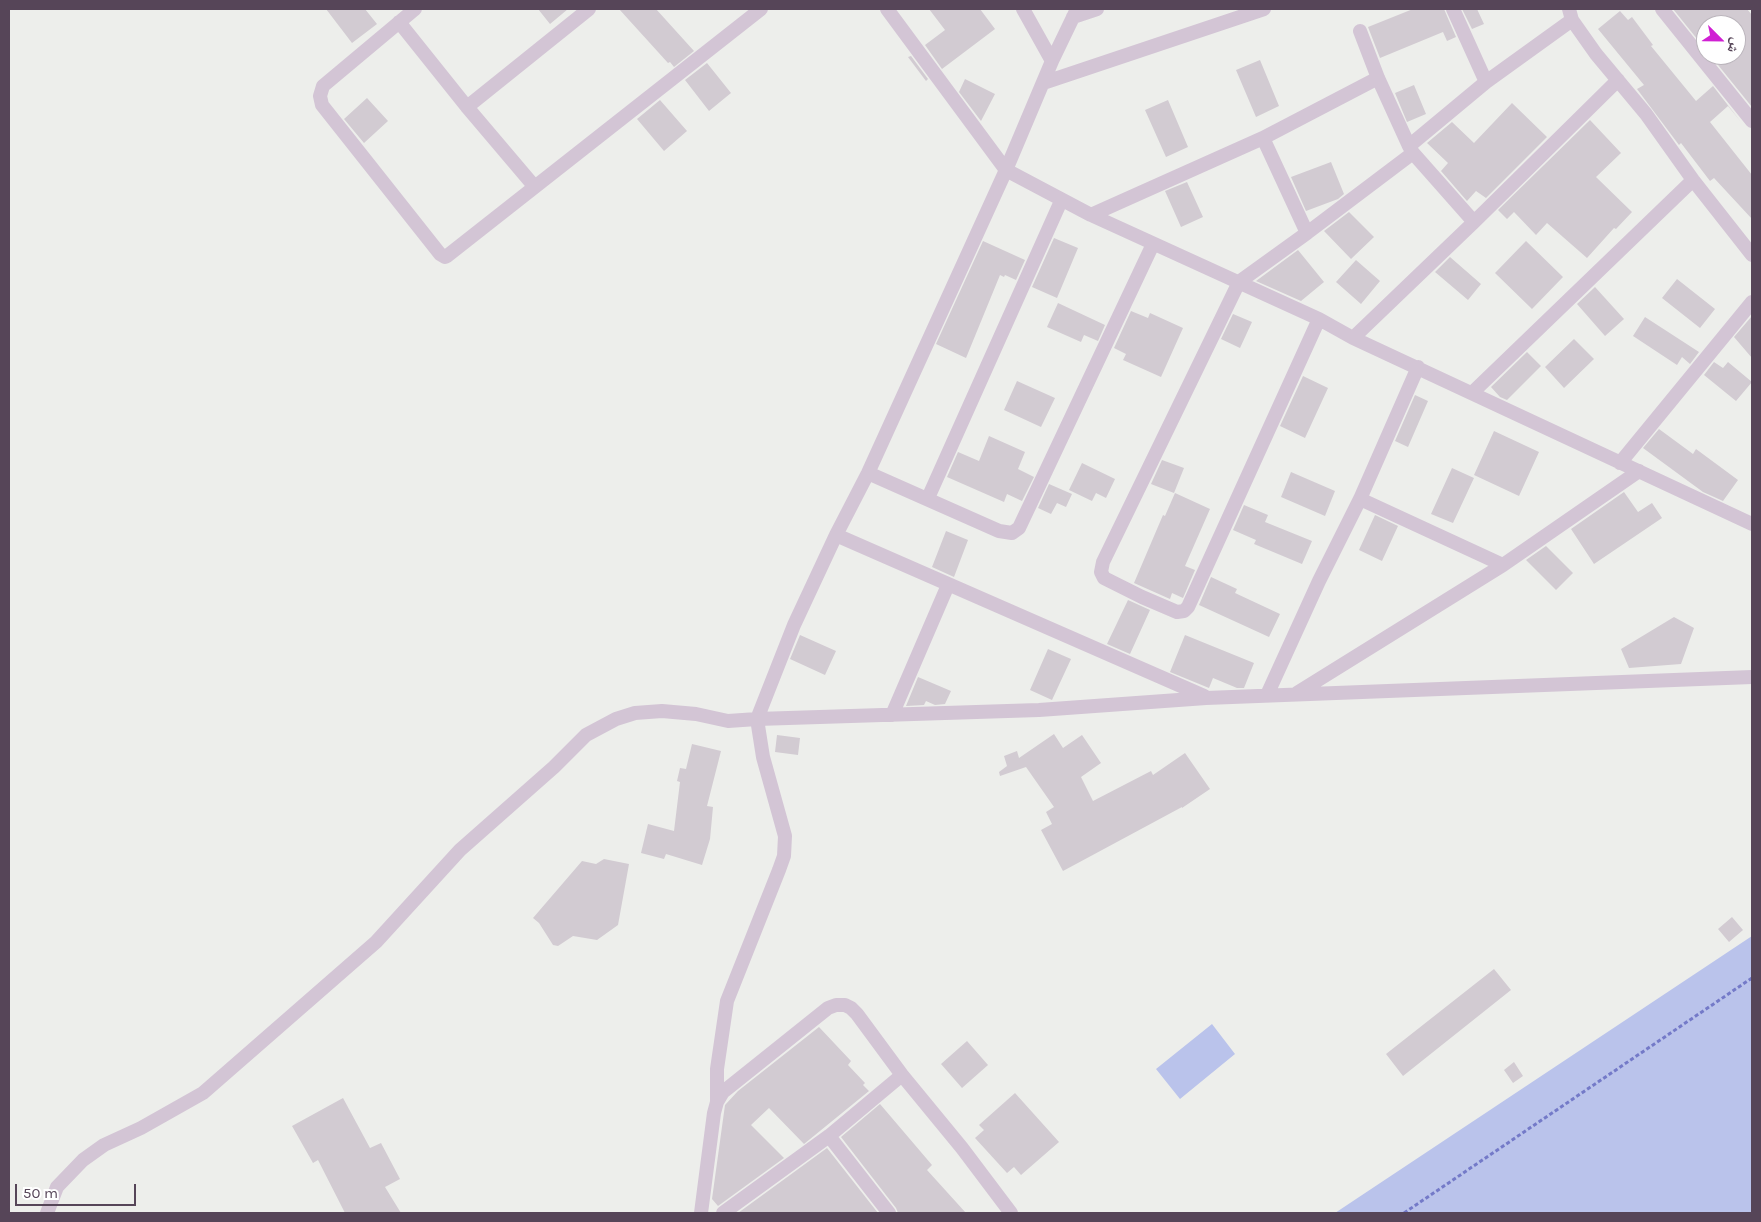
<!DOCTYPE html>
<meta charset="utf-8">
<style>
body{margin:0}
#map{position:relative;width:1761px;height:1222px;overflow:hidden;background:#edeeeb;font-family:Karla,"Noto Naskh Arabic",sans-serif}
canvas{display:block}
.frame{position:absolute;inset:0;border:10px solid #564558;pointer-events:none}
.north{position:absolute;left:1696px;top:15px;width:50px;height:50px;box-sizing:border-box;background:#fff;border:1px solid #bbb5bc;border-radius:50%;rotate:113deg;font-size:14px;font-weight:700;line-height:20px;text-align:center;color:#564558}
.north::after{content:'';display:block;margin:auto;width:18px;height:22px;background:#d020d3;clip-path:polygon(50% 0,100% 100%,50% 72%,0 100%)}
.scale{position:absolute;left:15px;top:1184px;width:121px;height:22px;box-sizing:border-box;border:2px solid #564558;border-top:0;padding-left:6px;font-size:15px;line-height:18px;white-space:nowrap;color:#564558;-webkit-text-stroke:4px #fff;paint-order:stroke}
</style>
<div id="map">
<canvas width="1761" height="1222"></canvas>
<div class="frame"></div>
<div class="north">ش</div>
<div class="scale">50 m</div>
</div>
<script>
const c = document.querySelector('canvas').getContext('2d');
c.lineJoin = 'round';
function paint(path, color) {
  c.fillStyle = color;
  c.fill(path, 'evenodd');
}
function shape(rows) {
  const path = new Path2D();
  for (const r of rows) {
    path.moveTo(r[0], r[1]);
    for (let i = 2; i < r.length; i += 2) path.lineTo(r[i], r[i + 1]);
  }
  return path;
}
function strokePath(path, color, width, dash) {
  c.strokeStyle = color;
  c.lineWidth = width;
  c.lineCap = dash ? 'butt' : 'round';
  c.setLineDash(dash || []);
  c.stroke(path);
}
paint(shape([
 [1752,936,1752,1213,1335,1213],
 [1212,1024,1235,1054,1180,1099,1156,1069]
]), '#bac3eb');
paint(shape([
 [326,9,365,9,377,24,352,43],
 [538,9,568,9,550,24],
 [619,9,656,9,694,51,674,67,670,62,668,63],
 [929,9,980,9,995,29,942,69,925,45,945,30],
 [1413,9,1444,9,1456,37,1447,41,1443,32,1380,58,1368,27],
 [1462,9,1477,9,1484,24,1472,29],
 [1673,9,1747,9,1752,15,1752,107,1710,55,1736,55,1736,25,1706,25,1706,50],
 [1620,11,1628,20,1632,17,1653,45,1651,46,1696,101,1713,86,1741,122,1728,106,1710,122,1752,175,1752,219,1714,178,1710,181,1681,143,1679,145,1637,89,1644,85,1598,29],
 [911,56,928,79,926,81,908,57],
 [1260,60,1279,106,1256,117,1236,70],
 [707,63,731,93,709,111,685,80],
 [965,79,995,94,981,121,959,92],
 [1414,85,1426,114,1407,122,1395,93],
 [367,98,388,121,364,143,344,119],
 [660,100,687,131,664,151,637,119],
 [1168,100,1188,147,1166,157,1145,110],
 [1512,103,1547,137,1486,198,1476,191,1467,201,1441,171,1448,163,1427,143,1452,122,1474,143],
 [1590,120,1621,153,1596,177,1632,212,1616,229,1614,228,1587,258,1547,223,1536,235,1514,212,1507,219,1498,210],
 [1331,162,1344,194,1338,199,1306,211,1291,177],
 [1187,182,1203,217,1181,227,1165,191],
 [1349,212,1374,237,1351,259,1324,231],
 [1054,238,1078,248,1057,298,1032,287],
 [983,241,1025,260,1016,280,1005,275,1004,277,1000,275,966,358,936,344],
 [1526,241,1563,277,1532,309,1495,273],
 [1298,250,1324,282,1301,301,1256,281],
 [1450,257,1481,284,1468,300,1435,272],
 [1356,260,1380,281,1361,304,1336,282],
 [1677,279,1715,309,1700,328,1662,298],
 [1595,287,1624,319,1605,336,1577,304],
 [1058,303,1105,325,1098,341,1084,335,1081,342,1047,327],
 [1131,311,1148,318,1150,313,1183,328,1161,377,1123,360,1126,354,1114,348],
 [1233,314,1252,322,1240,348,1221,339],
 [1752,316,1752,358,1734,337],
 [1645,317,1699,352,1690,364,1682,357,1677,365,1633,336],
 [1574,339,1594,359,1564,388,1545,367],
 [1527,352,1541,366,1507,400,1500,397,1491,387],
 [1714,362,1723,368,1728,362,1752,382,1736,401,1704,375],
 [1303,376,1328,388,1305,438,1280,426],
 [1017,381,1055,398,1041,427,1004,410],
 [1415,395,1428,401,1408,447,1395,441],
 [1659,429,1693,454,1696,449,1738,480,1723,501,1703,492,1643,448],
 [1494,431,1539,452,1519,496,1474,475],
 [989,436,1025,452,1018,469,1034,477,1022,501,1007,494,1004,502,947,477,958,452,979,461],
 [1162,460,1184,468,1174,493,1151,484],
 [1082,463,1115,479,1106,498,1096,493,1092,501,1069,490],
 [1452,468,1474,478,1453,523,1431,514],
 [1291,472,1335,491,1325,516,1281,497],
 [1049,484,1072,494,1066,507,1057,503,1051,514,1038,508],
 [1624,492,1638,512,1652,503,1662,518,1594,564,1571,529],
 [1175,493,1210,509,1185,566,1195,570,1183,598,1172,593,1170,599,1134,583,1163,515,1165,516],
 [1244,505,1268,515,1265,522,1312,541,1302,564,1254,544,1256,540,1233,530],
 [1375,515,1398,526,1382,561,1359,550],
 [946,531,968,540,954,577,932,567],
 [1546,546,1573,573,1556,590,1526,560],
 [1211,577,1237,589,1235,593,1280,614,1269,637,1199,605],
 [1128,600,1150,610,1130,654,1107,644],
 [1674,617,1694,628,1681,664,1629,668,1621,649],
 [800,635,836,651,825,675,790,659],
 [1185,635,1254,663,1244,688,1237,688,1213,678,1209,688,1170,672],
 [1048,649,1071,659,1052,700,1030,690],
 [918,677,951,691,945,704,935,705,926,701,924,705,906,706],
 [1054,734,1063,748,1082,735,1101,763,1081,777,1093,801,1151,771,1153,775,1185,753,1210,789,1182,808,1182,807,1063,871,1041,830,1052,824,1046,812,1054,807,1026,767,1000,776,999,772,1007,766,1004,756,1017,751,1019,758],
 [777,735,800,738,798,755,775,752],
 [692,744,721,751,707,806,713,807,710,839,702,865,666,854,664,859,641,853,648,824,674,831,680,782,677,781,680,768,686,769],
 [604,859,629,864,618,925,597,940,573,936,558,946,553,945,539,923,533,918,582,861,596,864],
 [1732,917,1743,930,1729,942,1718,929],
 [1494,969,1511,990,1403,1076,1386,1054],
 [819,1027,851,1061,848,1065,865,1083,863,1085,869,1091,804,1144,769,1108,751,1125,784,1158,718,1206,712,1199,725,1105,738,1091],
 [967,1041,988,1065,962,1088,941,1064],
 [1514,1062,1523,1076,1513,1083,1504,1070],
 [1015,1093,1059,1142,1021,1175,1014,1167,1007,1173,975,1138,984,1130,979,1125],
 [343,1098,370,1148,381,1143,400,1179,385,1187,401,1213,345,1213,318,1160,313,1163,292,1126],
 [880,1104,932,1165,927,1170,966,1213,898,1213,896,1208,841,1137],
 [827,1148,878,1213,738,1213]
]), '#d2cbd2');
strokePath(shape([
 [1404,1213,1752,978]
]), '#747ac8', 3, [4, 2.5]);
strokePath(shape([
 [415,9,323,86,320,96,322,105,440,254,445,257,447,256,761,9],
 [887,9,1006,170,1091,215,1319,319,1353,338,1752,524],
 [1023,9,1052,61],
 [1077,9,1052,61,1006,170,868,473,836,535,794,625,757,719,1039,710,1206,698,1752,677],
 [1453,9,1486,82],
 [1569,9,1572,20,1596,54,1646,114,1693,180,1752,255],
 [1662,9,1752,121],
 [1073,17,1097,9],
 [399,22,467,107,534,186],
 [1360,31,1378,78,1409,146],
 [1043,83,1264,9],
 [467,107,589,9],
 [1263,138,1378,78],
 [1413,153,1474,222],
 [1091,215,1263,138,1307,233],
 [1319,319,1188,607,1184,611,1177,612,1142,597,1104,578,1101,572,1103,562,1239,282,1307,233,1413,153,1409,146,1486,82,1572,20],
 [1353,338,1474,222,1618,80],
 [1473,392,1693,180],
 [1620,463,1752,302],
 [868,473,999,531,1012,533,1019,528,1153,244],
 [928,498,1061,201],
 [1360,499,1503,565],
 [836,535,1204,696],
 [1297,693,1503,565,1639,471],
 [1267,695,1319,581,1360,499,1418,367],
 [892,715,948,585],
 [829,1136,889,1213],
 [47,1213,57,1187,83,1160,104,1145,141,1128,203,1093,376,942,460,850,554,767,586,735,616,719,635,713,662,711,696,714,728,721,757,719,763,757,785,836,784,856,779,870,727,1001,717,1069,717,1102],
 [701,1213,714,1113,717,1102,723,1092,828,1008,836,1005,845,1005,851,1008,857,1014,902,1075,962,1148,1011,1213],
 [723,1213,829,1136,902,1075]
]), '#d3c5d5', 14);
</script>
